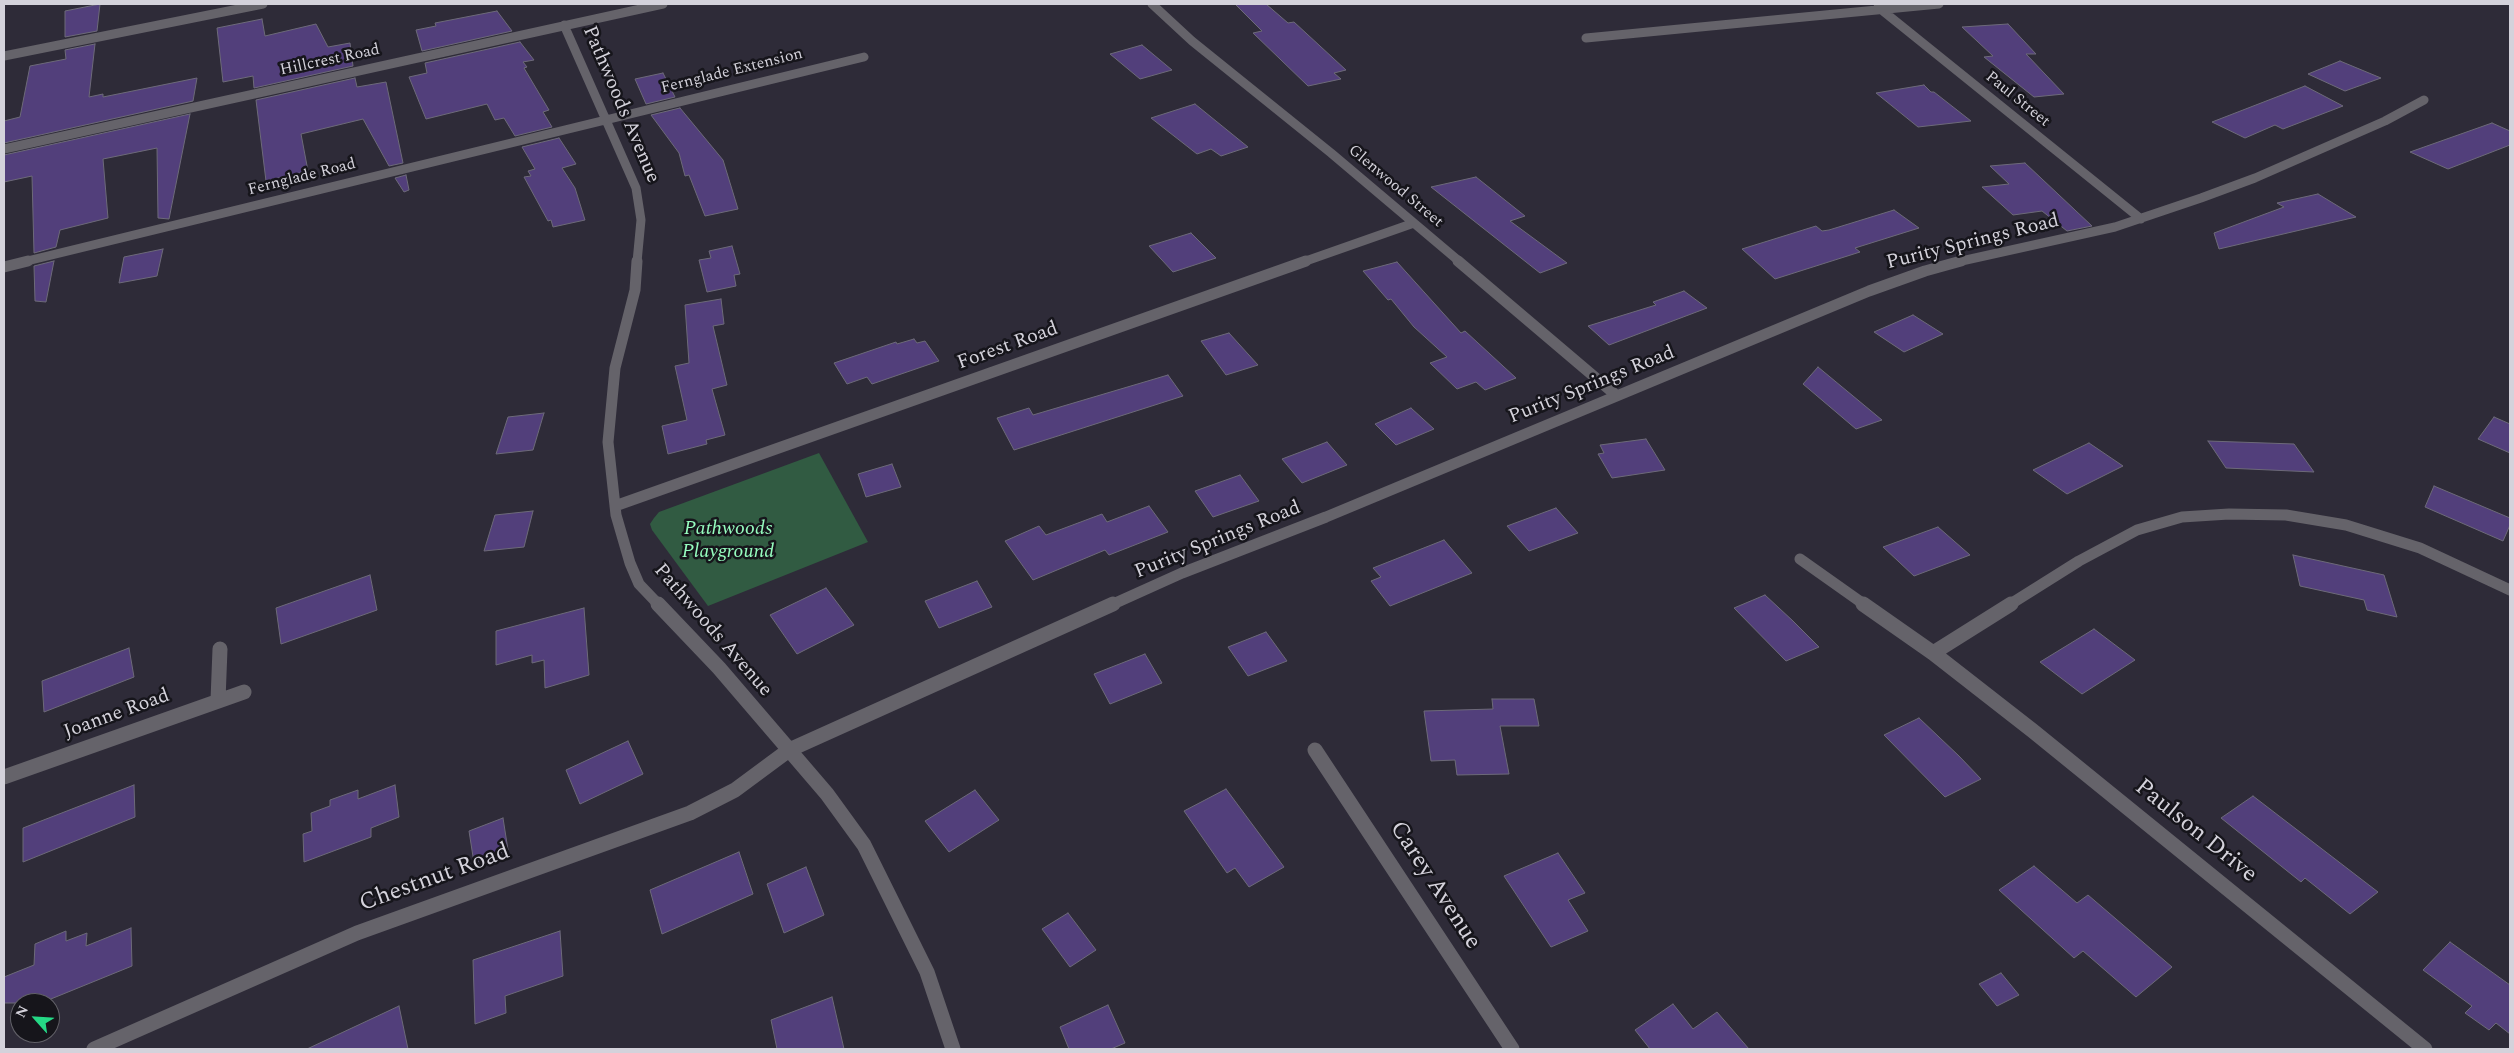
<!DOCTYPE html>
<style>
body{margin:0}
#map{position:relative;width:2514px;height:1053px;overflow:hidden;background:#2e2b38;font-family:Spectral,serif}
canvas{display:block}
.frame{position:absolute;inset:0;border:5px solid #d4d2db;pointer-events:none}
.north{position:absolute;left:10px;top:993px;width:50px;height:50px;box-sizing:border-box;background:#16151b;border:1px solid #626168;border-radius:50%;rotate:296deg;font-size:14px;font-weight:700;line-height:20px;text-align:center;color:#d4d2db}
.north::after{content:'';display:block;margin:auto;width:18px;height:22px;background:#25d886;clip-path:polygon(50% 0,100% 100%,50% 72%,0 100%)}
</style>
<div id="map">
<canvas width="2514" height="1053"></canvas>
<div class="frame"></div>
<div class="north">N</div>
</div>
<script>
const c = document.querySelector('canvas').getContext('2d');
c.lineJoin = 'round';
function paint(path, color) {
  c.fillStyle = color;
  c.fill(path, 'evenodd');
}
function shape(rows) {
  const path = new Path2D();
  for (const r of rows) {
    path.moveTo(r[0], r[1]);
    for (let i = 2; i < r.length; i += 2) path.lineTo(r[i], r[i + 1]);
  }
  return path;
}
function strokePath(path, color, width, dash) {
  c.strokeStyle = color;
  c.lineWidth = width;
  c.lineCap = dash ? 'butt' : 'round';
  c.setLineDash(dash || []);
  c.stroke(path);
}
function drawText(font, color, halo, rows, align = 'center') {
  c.font = font + ' Spectral,serif';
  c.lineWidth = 5;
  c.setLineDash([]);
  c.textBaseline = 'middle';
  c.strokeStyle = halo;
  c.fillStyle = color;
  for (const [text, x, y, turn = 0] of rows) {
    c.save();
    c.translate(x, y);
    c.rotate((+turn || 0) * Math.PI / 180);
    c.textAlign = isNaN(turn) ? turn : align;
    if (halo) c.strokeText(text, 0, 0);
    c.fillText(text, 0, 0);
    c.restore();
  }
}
paint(shape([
 [819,453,868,542,708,606,652,530,650,524,654,518,659,512]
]), '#315b42');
const building = shape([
 [100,4,97,31,65,37,65,11,100,4],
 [1235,4,1266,4,1288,23,1294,22,1346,70,1334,73,1341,79,1308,86,1253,33,1262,31,1235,4],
 [497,11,512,31,422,51,416,30,436,26,435,23,497,11],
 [262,19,265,36,316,24,328,47,350,43,353,66,254,88,253,76,223,82,217,28,262,19],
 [2008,24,2036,54,2026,54,2064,94,2034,97,1984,57,1993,56,1962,27,2008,24],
 [520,42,534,60,523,62,527,67,524,68,549,110,543,112,552,127,515,136,504,118,495,120,487,104,426,119,409,77,427,73,425,63,520,42],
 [95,44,89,97,103,94,103,97,197,78,193,101,4,143,4,121,20,117,30,66,66,59,65,50,95,44],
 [1142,45,1172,70,1140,79,1110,54,1142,45],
 [2340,61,2381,78,2345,91,2308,74,2340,61],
 [663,73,675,97,646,104,635,79,663,73],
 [355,78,357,87,386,82,403,163,389,166,363,119,301,134,308,171,266,181,256,100,355,78],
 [1924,85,1931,92,1934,92,1971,121,1918,127,1876,93,1924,85],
 [2305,86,2343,106,2283,129,2275,125,2245,138,2212,122,2305,86],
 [1195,104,1248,147,1221,156,1211,149,1197,154,1151,118,1195,104],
 [680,108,723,160,738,209,705,216,689,175,685,176,679,153,651,115,680,108],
 [190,114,169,219,158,218,157,148,103,159,108,218,60,230,56,247,34,253,32,176,4,182,4,155,190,114],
 [2492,123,2510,131,2510,145,2448,169,2410,152,2492,123],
 [559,138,576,164,562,168,575,188,585,220,553,227,551,220,548,221,524,177,531,176,528,171,535,169,522,147,559,138],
 [2025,163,2092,226,2067,231,2042,211,2013,215,1982,187,2009,184,1990,166,2025,163],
 [406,175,409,190,404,192,395,178,406,175],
 [1476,177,1525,216,1510,221,1567,263,1540,273,1431,187,1476,177],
 [2318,194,2356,217,2219,249,2214,233,2284,207,2277,203,2318,194],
 [1894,210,1919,228,1855,248,1860,252,1775,279,1742,249,1816,226,1822,231,1829,230,1894,210],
 [1191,233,1216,258,1173,272,1149,246,1191,233],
 [732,246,740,274,734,275,736,286,707,292,699,260,711,258,709,251,732,246],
 [163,249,157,276,119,283,124,257,163,249],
 [54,261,46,302,35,301,34,266,54,261],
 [1397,262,1461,333,1465,331,1516,378,1485,390,1476,382,1457,389,1430,363,1447,357,1414,327,1391,299,1388,300,1363,271,1397,262],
 [1684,291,1707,308,1609,345,1588,326,1656,305,1653,302,1684,291],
 [721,299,724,324,713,326,727,385,712,389,725,435,706,440,707,444,668,454,662,426,687,420,675,366,689,363,685,305,721,299],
 [1913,315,1943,334,1904,352,1874,332,1913,315],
 [1229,333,1258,365,1226,375,1201,341,1229,333],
 [914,339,917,343,925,341,939,361,872,384,867,377,847,384,834,363,896,342,897,344,914,339],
 [1818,367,1882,420,1856,429,1803,384,1818,367],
 [1168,375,1183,396,1014,450,997,418,1029,408,1033,415,1168,375],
 [1411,408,1434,429,1396,445,1375,424,1411,408],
 [544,413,533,450,496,454,508,417,544,413],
 [2494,417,2510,424,2510,453,2478,439,2494,417],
 [1646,439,1665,470,1612,478,1598,454,1604,453,1600,445,1646,439],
 [2208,441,2294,444,2314,472,2226,468,2208,441],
 [1327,442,1347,465,1302,483,1282,459,1327,442],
 [2089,443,2123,466,2067,494,2033,470,2089,443],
 [892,464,901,487,866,497,858,474,892,464],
 [1240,475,1259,501,1213,517,1195,491,1240,475],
 [2434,486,2510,518,2510,525,2503,541,2425,507,2434,486],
 [1149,506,1168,532,1109,555,1105,550,1033,580,1005,541,1039,526,1046,535,1102,514,1107,522,1149,506],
 [1556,508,1578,533,1529,551,1507,526,1556,508],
 [533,511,524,547,484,551,495,515,533,511],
 [1938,527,1970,555,1914,576,1883,547,1938,527],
 [1444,540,1472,573,1390,606,1371,581,1381,577,1373,568,1444,540],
 [2293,555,2384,575,2397,617,2367,610,2364,600,2300,586,2293,555],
 [370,575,377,610,281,644,276,608,370,575],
 [977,581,992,607,939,628,925,601,977,581],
 [826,588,854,625,797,654,770,615,826,588],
 [1765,595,1793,621,1819,647,1786,661,1734,608,1765,595],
 [584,608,589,675,545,688,544,660,532,663,532,655,496,665,496,631,584,608],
 [2094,629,2135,660,2082,694,2040,662,2094,629],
 [1266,632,1287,661,1248,676,1228,647,1266,632],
 [129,648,134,677,44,712,42,681,129,648],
 [1145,654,1162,683,1110,704,1094,674,1145,654],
 [1492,699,1534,699,1539,726,1500,726,1509,774,1457,775,1455,760,1431,761,1424,711,1493,709,1492,699],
 [1919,718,1959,756,1981,779,1945,797,1884,735,1919,718],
 [628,741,643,774,580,804,566,770,628,741],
 [134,785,135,817,23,862,23,828,134,785],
 [395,785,399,817,371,828,371,837,304,862,303,834,312,831,311,813,330,806,330,800,358,790,358,799,395,785],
 [1226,789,1284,867,1249,887,1235,868,1227,873,1184,811,1226,789],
 [975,790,999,820,949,852,925,821,975,790],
 [2253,796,2378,892,2350,914,2305,878,2301,882,2221,818,2253,796],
 [503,818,508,850,474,863,469,831,503,818],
 [739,852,753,894,662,934,650,890,739,852],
 [1558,853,1585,893,1568,900,1588,931,1551,947,1504,876,1558,853],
 [2034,866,2077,903,2088,895,2172,967,2136,997,2083,951,2074,958,1999,890,2034,866],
 [806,867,824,915,784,933,767,884,806,867],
 [1068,913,1096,950,1070,967,1042,929,1068,913],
 [131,928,132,966,41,1003,4,1003,4,977,34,965,35,944,66,931,66,941,87,933,86,946,131,928],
 [560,931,563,976,505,996,506,1013,475,1024,473,960,560,931],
 [2450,942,2510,985,2510,1034,2496,1023,2489,1030,2465,1013,2472,1006,2423,970,2450,942],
 [2001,973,2019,995,1997,1006,1979,984,2001,973],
 [832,997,844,1049,777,1049,771,1020,832,997],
 [1673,1004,1693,1029,1717,1012,1749,1049,1650,1049,1635,1030,1673,1004],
 [1108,1005,1125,1043,1111,1049,1069,1049,1060,1027,1108,1005],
 [399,1006,408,1049,307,1049,399,1006]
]);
paint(building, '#523f7b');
strokePath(building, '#6d6a79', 1);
strokePath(shape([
 [1152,4,1192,41,1331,153,1460,262],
 [1878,7,2141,219],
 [564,25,636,188,641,220,637,262],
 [1586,38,1939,4],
 [4,56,263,4],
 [4,149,663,4],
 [23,262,864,57],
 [1303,262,1414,223],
 [1957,262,2115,227,2201,198,2255,178,2385,121,2424,100]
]), '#65636a', 9);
strokePath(shape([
 [637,261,635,290,615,368,608,442,616,515,630,563,639,584,659,605],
 [1458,261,1617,396],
 [4,267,28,261],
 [615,506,1306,261],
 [1800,559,1865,605],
 [1111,605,1182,573,1326,517,1869,291,1925,271,1961,261],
 [2009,605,2079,561,2137,530,2182,517,2229,514,2286,515,2346,525,2420,548,2510,590]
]), '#65636a', 11);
strokePath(shape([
 [658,604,719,668,827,794,864,845,927,972,953,1049],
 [1863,604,1933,653,2033,731,2425,1049],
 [1933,653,2011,604],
 [218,700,220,649],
 [1315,750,1512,1049],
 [4,777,244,692],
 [94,1049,357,933,690,813,735,790,789,750,1113,604]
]), '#65636a', 15);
drawText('16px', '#d4d2db', '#16151b', [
 ["Hillcrest Road",330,61,-12],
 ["Fernglade Extension",732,72,-14],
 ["Paul Street",2017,100,39],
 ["Fernglade Road",302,178,-14],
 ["Glenwood Street",1395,187,40]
]);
drawText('20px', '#d4d2db', '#16151b', [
 ["Pathwoods Avenue",620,105,67],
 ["Purity Springs Road",1973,243,-14],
 ["Forest Road",1008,347,-20],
 ["Purity Springs Road",1592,386,-22],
 ["Purity Springs Road",1218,541,-22],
 ["Pathwoods Avenue",712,631,49],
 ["Joanne Road",117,715,-20]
]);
drawText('italic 20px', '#96fdbf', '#16151b', [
 ["Pathwoods",728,530],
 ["Playground",728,553]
]);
drawText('24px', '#d4d2db', '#16151b', [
 ["Paulson Drive",2195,832,39],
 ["Chestnut Road",435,879,-20],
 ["Carey Avenue",1434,886,57]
]);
</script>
